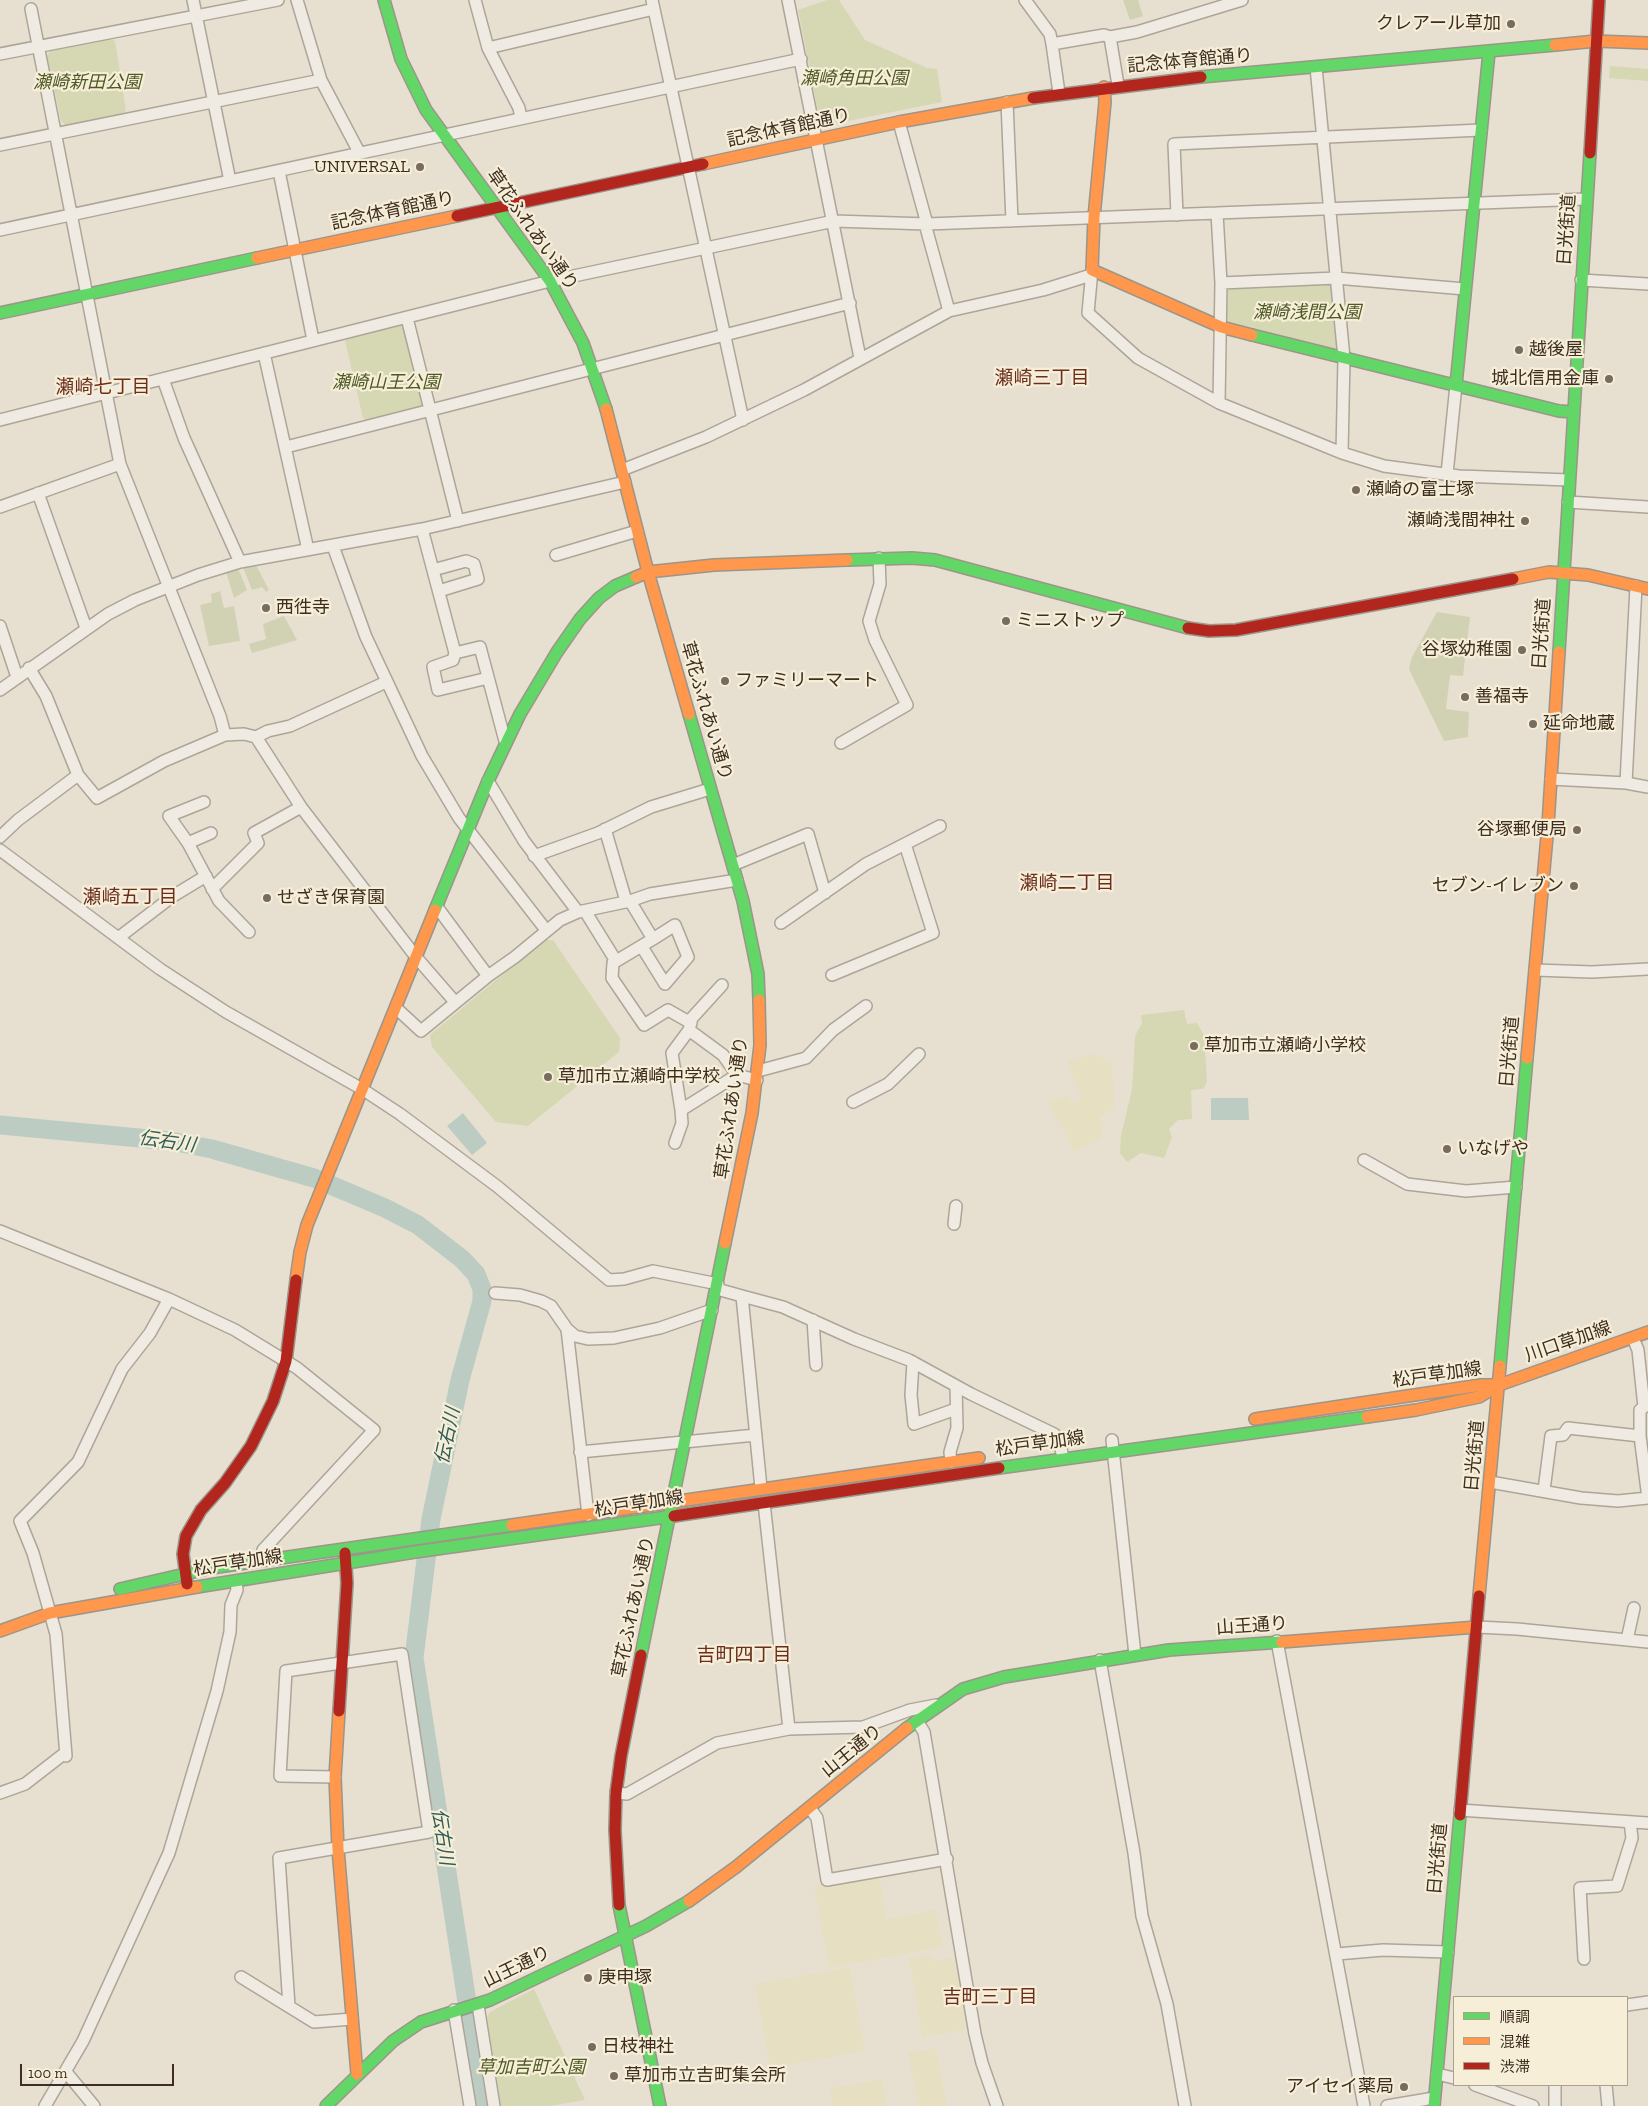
<!DOCTYPE html>
<meta charset="utf-8">
<style>
body{margin:0}
#map{position:relative;width:1648px;height:2106px;overflow:hidden;background:#e7e0d1;font-family:"Zilla Slab","Noto Sans JP",serif}
canvas{display:block}
.legend{position:absolute;left:1453px;top:1996px;width:175px;height:90px;box-sizing:border-box;background:#f7eed8;border:1px solid #ada18e;margin:0;padding:6px 9px;list-style:none;font-size:15px;color:#3d2e20}
.legend li{display:flex;align-items:center;gap:10px;height:25px}
.legend b{width:25px;border:1px solid #ada18e}
.scale{position:absolute;left:20px;top:2064px;width:154px;height:22px;box-sizing:border-box;border:2px solid #3d2e20;border-top:0;padding-left:6px;font-size:15px;line-height:18px;white-space:nowrap;color:#3d2e20;-webkit-text-stroke:4px #f7eed8;paint-order:stroke}
</style>
<div id="map">
<canvas width="1648" height="2106"></canvas>
<ul class="legend">
<li><b style="height:6px;background:#63d668"></b>順調</li>
<li><b style="height:6px;background:#ff974d"></b>混雑</li>
<li><b style="height:6px;background:#b3261e"></b>渋滞</li>
</ul>
<div class="scale">100 m</div>
</div>
<script>
const c = document.querySelector('canvas').getContext('2d');
c.lineJoin = 'round';
function paint(path, color) {
  c.fillStyle = color;
  c.fill(path, 'evenodd');
}
function shape(rows) {
  const path = new Path2D();
  for (const r of rows) {
    path.moveTo(r[0], r[1]);
    for (let i = 2; i < r.length; i += 2) path.lineTo(r[i], r[i + 1]);
  }
  return path;
}
function strokePath(path, color, width, dash) {
  c.strokeStyle = color;
  c.lineWidth = width;
  c.lineCap = dash ? 'butt' : 'round';
  c.setLineDash(dash || []);
  c.stroke(path);
}
function drawText(font, color, halo, rows, align = 'center') {
  c.font = font + ' "Zilla Slab","Noto Sans JP",serif';
  c.lineWidth = 4.5;
  c.setLineDash([]);
  c.textBaseline = 'middle';
  c.strokeStyle = halo;
  c.fillStyle = color;
  for (const [text, x, y, turn = 0] of rows) {
    c.save();
    c.translate(x, y);
    c.rotate((+turn || 0) * Math.PI / 180);
    c.textAlign = isNaN(turn) ? turn : align;
    if (halo) c.strokeText(text, 0, 0);
    c.fillText(text, 0, 0);
    c.restore();
  }
}
paint(shape([
 [1094,1054,1112,1062,1114,1107,1100,1118,1103,1138,1075,1152,1048,1103,1068,1095,1072,1103,1081,1098,1067,1062],
 [879,1874,887,1919,936,1910,943,1947,829,1968,814,1886],
 [932,1954,933,1961,957,1957,968,2030,922,2037,909,1957],
 [850,1967,865,2051,770,2068,755,1984],
 [936,2048,947,2106,918,2106,908,2053],
 [882,2079,887,2106,833,2106,830,2088]
]), '#e6dfc2');
paint(shape([
 [827,0,839,0,865,40,927,68,937,69,942,102,828,125,820,121,798,10],
 [110,39,115,41,126,110,124,114,66,125,61,121,47,55,51,51],
 [1610,66,1648,69,1648,81,1609,78],
 [1333,285,1338,349,1226,323,1228,287],
 [400,325,404,327,424,403,421,409,366,421,363,418,345,341,349,337],
 [544,940,553,940,620,1038,619,1052,528,1126,496,1122,432,1047,430,1035],
 [1184,1010,1187,1024,1197,1023,1204,1035,1207,1082,1203,1089,1191,1090,1192,1119,1178,1120,1169,1129,1172,1137,1164,1158,1141,1153,1127,1162,1120,1153,1121,1135,1132,1090,1135,1036,1142,1023,1141,1015],
 [534,1989,585,2100,549,2106,501,2106,487,2017,490,2012]
]), '#d6d7b3');
paint(shape([
 [1123,0,1138,0,1143,16,1130,20],
 [256,565,269,590,266,592,262,587,252,590,243,567],
 [238,568,247,590,234,598,226,572],
 [220,591,224,608,234,606,240,641,209,646,200,605,212,602,211,594],
 [1437,612,1470,617,1463,676,1450,675,1446,709,1469,712,1468,737,1444,741,1409,669,1412,657],
 [284,616,297,640,252,653,249,644,266,639,263,624]
]), '#d1d1b3');
paint(shape([
 [1211,1098,1248,1098,1249,1120,1211,1120],
 [463,1113,487,1143,472,1155,447,1126]
]), '#bcccc2');
strokePath(shape([
 [0,1125,171,1141,212,1149,314,1178,385,1208,418,1225,462,1259,476,1274,482,1289,482,1301,460,1380,431,1519,414,1658,483,2106]
]), '#bcccc2', 19);
const street = shape([
 [193,0,230,181],
 [297,0,321,80,359,152],
 [475,0,488,48,519,108,521,118],
 [652,0,743,420],
 [788,0,860,358],
 [1025,0,1050,34,1052,44],
 [31,9,120,464,220,716,225,735],
 [1110,37,1137,32,1242,0],
 [488,48,654,9],
 [0,54,278,0],
 [1316,67,1344,358,1342,453],
 [1059,93,1052,44,1104,35,1110,37,1118,85],
 [1007,102,1012,221],
 [899,122,927,224],
 [0,145,321,80],
 [279,171,313,340],
 [1217,213,1221,283,1219,403],
 [1177,215,1174,144,1481,130],
 [925,224,949,311,1043,290,1091,275],
 [0,230,801,59],
 [1092,270,1088,313,1138,358,1219,403,1342,453,1384,466,1459,476,1569,480],
 [1581,280,1648,284],
 [1221,283,1336,278,1465,289],
 [407,318,458,521],
 [264,353,308,550],
 [163,379,184,438,240,562],
 [0,420,550,281,834,221,927,224,1586,199],
 [286,447,850,303],
 [622,470,706,437,804,390,949,311],
 [1447,474,1456,385],
 [38,493,86,628],
 [1568,502,1648,507],
 [0,507,120,464],
 [422,529,455,653,480,647,505,741],
 [333,546,366,637,422,756,459,818,546,930],
 [556,555,637,531],
 [433,570,466,561,474,564,478,579,439,591],
 [0,626,17,677],
 [455,653,453,660,433,667,438,690,488,678],
 [29,668,46,696,78,775,97,798,164,761,225,735,244,734,256,737,301,807,416,957,455,1002],
 [0,690,108,614,135,600,198,575,240,562,422,529,625,482],
 [256,737,268,731,290,726,386,682],
 [841,743,907,705,875,640,869,621,880,584,879,558],
 [1551,779,1626,783,1648,787],
 [488,781,524,841,578,912],
 [1626,783,1636,586],
 [605,829,626,901],
 [211,833,188,843,219,901,249,932],
 [0,837,18,820,78,775],
 [188,843,169,816,204,802],
 [0,850,160,969,226,1012,362,1089,400,1114,498,1187,609,1280,624,1279,653,1271,718,1284],
 [534,856,598,833,651,807,710,789],
 [733,865,808,834,825,893],
 [212,889,258,843,254,833,301,807],
 [630,901,653,939,613,963,612,978,644,1025,668,1010,691,1023],
 [437,907,488,976],
 [585,911,616,961],
 [781,923,866,864,940,826],
 [118,938,173,896,206,876],
 [642,947,665,984,688,957,675,925,653,939],
 [1535,970,1592,972,1648,969],
 [832,975,933,933,905,844],
 [396,1008,421,1031,488,976,515,957,560,920,578,912,630,901,650,894,737,880],
 [689,1030,723,1055,737,1075,757,1080],
 [758,1071,806,1058,833,1030,866,1006],
 [853,1102,888,1084,919,1054],
 [681,1110,672,1053,689,1030,692,1018,722,985],
 [675,1143,682,1123,681,1110,737,1075],
 [1364,1160,1407,1184,1466,1191,1516,1187],
 [954,1224,956,1206],
 [0,1231,169,1299,235,1330,297,1368,374,1430,263,1550,261,1560],
 [717,1289,742,1296,761,1488],
 [495,1293,520,1295,541,1301,551,1306,567,1329,575,1336,588,1339,614,1338,660,1328,712,1310],
 [742,1296,783,1307,854,1339,909,1360,971,1394,1054,1434,1059,1439,1063,1458],
 [813,1320,816,1365],
 [567,1329,588,1515],
 [1633,1338,1638,1350,1644,1407,1640,1410,1640,1436,1648,1498],
 [913,1362,911,1395,914,1424,956,1409],
 [1112,1440,1135,1655],
 [580,1452,756,1435],
 [951,1462,950,1452,957,1428,956,1386],
 [1490,1482,1581,1498,1618,1501,1648,1498],
 [1544,1490,1551,1436,1563,1435,1568,1428,1640,1436],
 [764,1503,789,1729],
 [1477,1627,1517,1629,1648,1642],
 [1627,1640,1634,1608],
 [1277,1641,1364,2106],
 [1100,1660,1134,1853,1142,1916,1167,2004,1185,2106],
 [917,1721,924,1732,975,2034,982,2063,997,2106],
 [66,1756,56,1634,33,1553,20,1521,78,1462,122,1369,150,1333,169,1299],
 [0,1793,25,1784,65,1753],
 [616,1793,627,1794,717,1743,789,1729,863,1727,910,1710,936,1705],
 [810,1808,817,1818,827,1880,947,1859],
 [1460,1810,1648,1823],
 [1337,1954,1383,1950,1448,1952],
 [1584,1959,1580,1888,1617,1886,1632,1838,1630,1822],
 [241,1977,314,2022,352,2019],
 [478,2005,494,2106],
 [1627,2005,1648,2002],
 [289,2006,279,1858,429,1832,402,1654,286,1671,280,1776,335,1777],
 [454,2010,470,2106],
 [66,2072,94,2106],
 [1437,2074,1454,2078],
 [1475,2085,1533,2106],
 [1555,2085,1555,2106],
 [1606,2085,1608,2106],
 [45,2106,83,2041,169,1853,217,1691,230,1632,231,1605,237,1590,236,1581],
 [1387,2106,1434,2098]
]);
const fast = shape([
 [384,0,401,59,426,110,550,281,583,343,606,409],
 [1201,77,1555,45],
 [0,313,257,258],
 [1252,335,1559,411,1573,412],
 [1456,385,1489,52],
 [847,560,912,558,935,560,1188,628],
 [1559,652,1590,153],
 [689,714,743,901,758,974,759,1000],
 [435,910,488,781,520,714,557,652,580,619,599,598,615,586,636,577],
 [1500,1366,1527,1058],
 [999,1468,1367,1417],
 [197,1587,415,1552,674,1516],
 [120,1589,211,1568,512,1525],
 [641,1655,725,1243],
 [907,1728,963,1689,1004,1677,1169,1650,1282,1642],
 [619,1905,660,2106],
 [326,2106,393,2041,421,2022,490,2000,646,1926,689,1901],
 [1434,2106,1460,1815]
]);
const slow = shape([
 [1555,45,1596,41,1648,43],
 [1104,87,1105,102,1094,217,1092,270,1221,327,1252,335],
 [703,164,899,122,1033,98],
 [257,258,457,216],
 [606,409,648,572,689,714],
 [636,577,648,572,714,565,847,560],
 [1513,579,1549,572,1588,575,1648,589],
 [1527,1058,1548,825,1559,652],
 [725,1243,752,1113,760,1045,759,1000],
 [296,1280,300,1252,307,1225,435,910],
 [1499,1385,1648,1332],
 [1367,1417,1416,1410,1479,1397,1499,1385],
 [1255,1419,1481,1385,1496,1385],
 [512,1525,979,1458],
 [1479,1596,1500,1366],
 [0,1631,50,1613,197,1587],
 [1282,1642,1477,1627],
 [339,1711,335,1777,338,1849,357,2074],
 [689,1901,736,1867,907,1728]
]);
const jam = shape([
 [1033,98,1201,77],
 [1590,153,1599,0],
 [457,216,703,164],
 [1188,628,1209,631,1236,630,1513,579],
 [674,1516,999,1468],
 [187,1584,183,1554,186,1536,201,1510,225,1483,251,1446,273,1401,286,1361,296,1280],
 [339,1711,347,1583,345,1553],
 [1460,1815,1479,1596],
 [619,1905,615,1830,616,1793,621,1756,641,1655]
]);
strokePath(street, '#ada599', 14);
strokePath(fast, '#9c958a', 14);
strokePath(slow, '#9c958a', 14);
strokePath(jam, '#9c958a', 14);
strokePath(street, '#efebe3', 11);
strokePath(fast, '#63d668', 11);
strokePath(slow, '#ff974d', 11);
strokePath(jam, '#b3261e', 11);
for (const [x, y, r, color] of [
 [1511,24,5,"#786c5e"],
 [420,167,5,"#786c5e"],
 [1519,350,5,"#786c5e"],
 [1609,379,5,"#786c5e"],
 [1356,490,5,"#786c5e"],
 [1525,521,5,"#786c5e"],
 [266,608,5,"#786c5e"],
 [1006,621,5,"#786c5e"],
 [1522,650,5,"#786c5e"],
 [725,681,5,"#786c5e"],
 [1465,697,5,"#786c5e"],
 [1533,724,5,"#786c5e"],
 [1577,830,5,"#786c5e"],
 [1574,886,5,"#786c5e"],
 [267,898,5,"#786c5e"],
 [1194,1046,5,"#786c5e"],
 [548,1077,5,"#786c5e"],
 [1447,1149,5,"#786c5e"],
 [588,1978,5,"#786c5e"],
 [592,2047,5,"#786c5e"],
 [614,2076,5,"#786c5e"],
 [1404,2087,5,"#786c5e"]
]) {
  const dot = new Path2D();
  dot.arc(x, y, r, 0, 2 * Math.PI);
  c.fillStyle = color;
  c.fill(dot);
  strokePath(dot, '#f7eed8', 2);
}
drawText('18px', '#3d2e20', '#f7eed8', [
 ["クレアール草加",1501,24,"right"],
 ["UNIVERSAL",410,167,"right"],
 ["越後屋",1529,350],
 ["城北信用金庫",1599,379,"right"],
 ["瀬崎の富士塚",1366,490],
 ["瀬崎浅間神社",1515,521,"right"],
 ["西徃寺",276,608],
 ["ミニストップ",1016,621],
 ["谷塚幼稚園",1512,650,"right"],
 ["ファミリーマート",735,681],
 ["善福寺",1475,697],
 ["延命地蔵",1543,724],
 ["谷塚郵便局",1567,830,"right"],
 ["セブン-イレブン",1564,886,"right"],
 ["せざき保育園",277,898],
 ["草加市立瀬崎小学校",1204,1046],
 ["草加市立瀬崎中学校",558,1077],
 ["いなげや",1457,1149],
 ["庚申塚",598,1978],
 ["日枝神社",602,2047],
 ["草加市立吉町集会所",624,2076],
 ["アイセイ薬局",1394,2087,"right"]
], 'left');
drawText('18px', '#3d2e20', '#f7eed8', [
 ["記念体育館通り",1190,61,-5],
 ["記念体育館通り",789,128,-12],
 ["記念体育館通り",393,211,-12],
 ["草花ふれあい通り",532,230,55],
 ["日光街道",1567,230,-86],
 ["日光街道",1542,634,-86],
 ["草花ふれあい通り",706,711,74],
 ["日光街道",1510,1052,-85],
 ["草花ふれあい通り",732,1108,-82],
 ["川口草加線",1568,1342,-19],
 ["松戸草加線",1437,1375,-8],
 ["松戸草加線",1040,1444,-8],
 ["日光街道",1475,1456,-85],
 ["松戸草加線",639,1504,-9],
 ["松戸草加線",238,1563,-9],
 ["草花ふれあい通り",634,1607,-78],
 ["山王通り",1252,1626,-4],
 ["山王通り",852,1751,-39],
 ["日光街道",1438,1859,-85],
 ["山王通り",517,1967,-26]
]);
drawText('italic 18px', '#4d5a26', '#f7eed8', [
 ["瀬崎角田公園",854,79],
 ["瀬崎新田公園",87,83],
 ["瀬崎浅間公園",1307,313],
 ["瀬崎山王公園",386,383],
 ["草加吉町公園",531,2068]
]);
drawText('19px', '#6b2e1e', '#f7eed8', [
 ["瀬崎三丁目",1042,379],
 ["瀬崎七丁目",103,388],
 ["瀬崎二丁目",1067,884],
 ["瀬崎五丁目",130,898],
 ["吉町四丁目",744,1656],
 ["吉町三丁目",990,1998]
]);
drawText('italic 19px', '#2f5d5a', '#f7eed8', [
 ["伝右川",167,1142,8],
 ["伝右川",448,1436,-78],
 ["伝右川",442,1837,81]
]);
</script>
